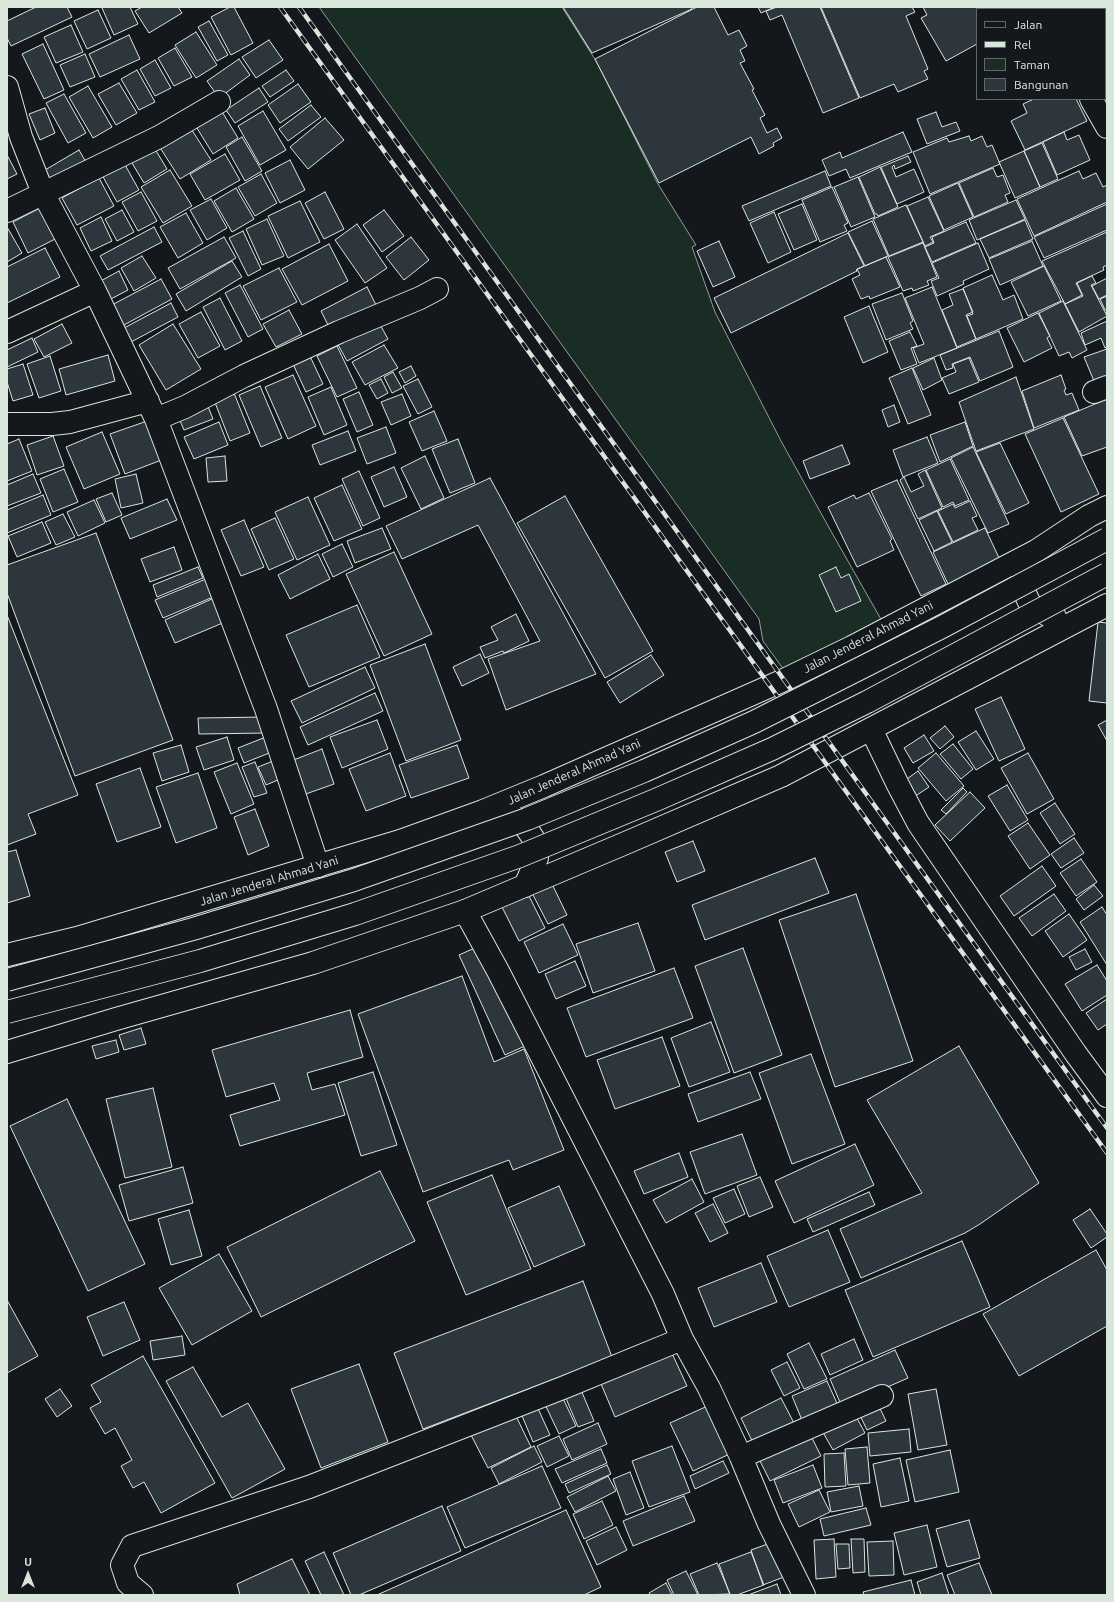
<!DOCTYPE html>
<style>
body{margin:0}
#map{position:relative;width:1114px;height:1602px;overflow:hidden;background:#14181c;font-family:Ubuntu,sans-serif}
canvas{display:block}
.frame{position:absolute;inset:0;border:8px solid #d8e6dc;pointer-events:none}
.legend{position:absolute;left:976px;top:8px;width:130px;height:92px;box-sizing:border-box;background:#14181c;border:1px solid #626a69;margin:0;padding:5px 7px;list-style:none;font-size:12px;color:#d8e6dc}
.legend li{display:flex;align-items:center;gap:8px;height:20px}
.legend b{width:20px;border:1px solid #626a69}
.north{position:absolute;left:8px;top:1554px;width:40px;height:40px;-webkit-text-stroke:3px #14181c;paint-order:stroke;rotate:0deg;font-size:11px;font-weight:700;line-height:16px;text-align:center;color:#d8e6dc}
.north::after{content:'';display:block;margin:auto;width:14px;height:18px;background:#d8e6dc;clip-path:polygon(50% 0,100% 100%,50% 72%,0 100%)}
</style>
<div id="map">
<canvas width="1114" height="1602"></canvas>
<div class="frame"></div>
<ul class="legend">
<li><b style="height:5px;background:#14181c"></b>Jalan</li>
<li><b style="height:5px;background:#d8e6dc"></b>Rel</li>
<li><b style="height:11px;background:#1a2d24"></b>Taman</li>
<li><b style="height:11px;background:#2c363c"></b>Bangunan</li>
</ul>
<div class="north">U</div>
</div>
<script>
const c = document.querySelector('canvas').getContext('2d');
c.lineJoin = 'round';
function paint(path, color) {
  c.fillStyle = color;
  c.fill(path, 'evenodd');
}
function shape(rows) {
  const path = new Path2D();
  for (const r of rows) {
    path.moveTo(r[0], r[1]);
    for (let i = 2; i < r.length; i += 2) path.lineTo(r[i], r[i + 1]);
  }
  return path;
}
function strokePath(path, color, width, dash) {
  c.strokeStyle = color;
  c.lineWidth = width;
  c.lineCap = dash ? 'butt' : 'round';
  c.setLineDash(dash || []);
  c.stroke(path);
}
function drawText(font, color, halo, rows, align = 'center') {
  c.font = font + ' Ubuntu,sans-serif';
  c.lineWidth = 3;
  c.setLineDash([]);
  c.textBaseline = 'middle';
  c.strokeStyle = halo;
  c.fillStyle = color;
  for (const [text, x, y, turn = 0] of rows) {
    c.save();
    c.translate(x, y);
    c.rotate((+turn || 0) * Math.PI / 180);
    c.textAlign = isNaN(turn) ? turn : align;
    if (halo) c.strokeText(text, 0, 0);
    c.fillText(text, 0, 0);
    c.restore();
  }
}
const green = shape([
 [319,7,562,7,596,61,658,184,696,245,692,247,715,312,781,441,832,533,882,621,784,670,763,641,759,619,319,7]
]);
paint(green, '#1a2d24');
strokePath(green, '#939e99', 1);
const building = shape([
 [36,7,67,7,72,17,11,46,7,38,7,21,36,7],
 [105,7,130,7,138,24,114,35,102,8,105,7],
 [142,7,178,7,182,13,149,33,135,11,142,7],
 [230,7,234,7,253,43,231,55,211,17,230,7],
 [563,7,691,7,692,9,592,53,563,7],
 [697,7,714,7,728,35,739,30,747,46,740,50,745,61,740,63,754,89,752,90,765,115,760,118,767,133,777,128,782,138,773,143,774,146,759,154,751,137,659,183,595,59,697,7],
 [758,7,775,7,761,13,758,7],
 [777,7,820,7,859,98,823,113,782,15,770,20,766,11,777,7],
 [821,7,912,7,915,12,906,16,928,69,924,71,928,79,898,92,894,84,860,98,821,7],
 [923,7,981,7,982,9,977,9,977,44,946,61,921,18,927,15,923,7],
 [1066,7,1087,7,1088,9,1067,9,1066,7],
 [1094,7,1107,7,1107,21,1105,22,1105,9,1095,9,1094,7],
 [98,10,111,38,87,49,74,21,98,10],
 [209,21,228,55,217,61,198,27,209,21],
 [71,25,83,52,56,63,44,37,71,25],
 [196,32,217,65,196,78,175,45,196,32],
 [129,35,140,59,100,77,89,54,129,35],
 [269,40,283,60,256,78,242,57,269,40],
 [43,44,64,90,44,99,22,54,43,44],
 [175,48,192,77,174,86,158,58,175,48],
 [85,54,95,77,70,87,60,65,85,54],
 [239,59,250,75,219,98,207,81,239,59],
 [155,60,171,88,155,96,140,69,155,60],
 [137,70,155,102,139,110,121,79,137,70],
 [286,70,294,81,270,97,262,86,286,70],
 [119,83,137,113,116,125,98,94,119,83],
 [298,84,311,102,280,123,268,105,298,84],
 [88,86,112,127,93,138,69,97,88,86],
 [259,88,268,102,235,123,226,110,259,88],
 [64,94,86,133,68,143,46,103,64,94],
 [1034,99,1076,99,1087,121,1025,150,1011,121,1027,113,1023,104,1034,99],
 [311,105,321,117,288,141,279,129,311,105],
 [45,108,55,133,40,140,29,114,45,108],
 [221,110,238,138,213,154,195,125,221,110],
 [263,111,286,150,260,165,238,126,263,111],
 [936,112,942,127,956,122,960,131,927,144,917,119,936,112],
 [325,118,344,140,308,169,290,147,325,118],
 [190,127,211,160,180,179,159,146,190,127],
 [903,132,912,152,850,178,846,169,829,176,822,160,840,152,842,158,903,132],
 [1064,132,1067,140,1079,135,1090,160,1057,175,1043,142,1064,132],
 [969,136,971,141,982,136,987,147,992,145,1000,164,930,194,913,152,947,138,949,142,969,136],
 [242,137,262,171,245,181,226,147,242,137],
 [1042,143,1058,179,1040,187,1024,151,1042,143],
 [152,144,167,169,144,183,129,158,152,144],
 [79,150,87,164,53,184,45,170,79,150],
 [1024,151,1040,187,1015,198,999,162,1024,151],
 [225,154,240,180,205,200,190,174,225,154],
 [7,155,17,174,7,179,7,155],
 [908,156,911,162,895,169,894,165,892,167,896,177,914,169,924,192,897,204,881,167,908,156],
 [290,160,305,190,280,203,265,173,290,160],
 [124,163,139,190,117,202,102,175,124,163],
 [880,167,898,207,878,216,877,214,875,214,859,177,880,167],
 [993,168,997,177,1003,175,1010,193,1005,195,1008,202,974,217,959,183,993,168],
 [170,170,192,206,163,223,141,187,170,170],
 [825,171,831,186,749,221,742,206,825,171],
 [1079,171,1083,179,1096,173,1103,187,1107,185,1107,202,1034,236,1017,199,1079,171],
 [261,174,277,203,255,216,238,187,261,174],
 [858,177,875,217,851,227,834,187,858,177],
 [99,178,114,206,77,225,62,198,99,178],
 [958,183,973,217,944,230,929,196,958,183],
 [832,187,848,223,844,225,847,231,820,242,802,200,832,187],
 [236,188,254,219,232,232,214,201,236,188],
 [141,192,157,221,138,231,122,202,141,192],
 [325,192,344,229,324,239,305,203,325,192],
 [928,197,944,231,930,237,933,242,925,246,907,206,928,197],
 [211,199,227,228,207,240,190,210,211,199],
 [1016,200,1025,219,977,240,969,220,1016,200],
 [300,201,320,242,288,258,268,216,300,201],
 [802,204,817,240,794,250,778,214,802,204],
 [1107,204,1107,230,1044,258,1034,237,1107,204],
 [906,205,923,242,889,256,873,219,906,205],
 [40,208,55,239,28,253,13,222,40,208],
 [122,210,134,232,117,241,105,219,122,210],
 [384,210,404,236,382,252,363,225,384,210],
 [774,212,791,252,768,263,750,223,774,212],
 [186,213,203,243,178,258,160,227,186,213],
 [101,217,112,241,91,251,80,228,101,217],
 [267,219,284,256,262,265,246,229,267,219],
 [1025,220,1033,239,989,258,980,239,1025,220],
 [872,221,888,256,865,266,848,232,872,221],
 [966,222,976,243,932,262,925,247,934,243,932,237,966,222],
 [357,224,387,268,365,283,335,240,357,224],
 [7,227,22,253,7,262,7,227],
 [154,227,162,242,108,270,100,256,154,227],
 [243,231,261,269,248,276,229,238,243,231],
 [1107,232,1107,265,1103,267,1104,270,1076,283,1082,295,1065,304,1042,261,1107,232],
 [848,233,864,266,856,270,857,271,731,333,714,298,848,233],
 [224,237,236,258,180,289,168,268,224,237],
 [411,237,429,260,404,280,386,257,411,237],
 [719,241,735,277,713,287,697,251,719,241],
 [1032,241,1043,266,1000,285,989,259,1032,241],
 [923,243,937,277,927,281,929,285,913,291,912,288,903,291,888,257,923,243],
 [978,243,989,269,963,281,964,284,937,296,931,281,939,278,932,263,978,243],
 [329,244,348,281,302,305,282,269,329,244],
 [45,248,60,277,7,303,7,267,45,248],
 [142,256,156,278,134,291,121,268,142,256],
 [886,257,900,287,870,299,869,296,861,299,852,279,860,275,857,269,886,257],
 [232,261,242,277,186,311,176,294,232,261],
 [1044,266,1061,301,1028,316,1011,282,1044,266],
 [279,268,297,302,261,320,243,286,279,268],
 [119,271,128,290,107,301,97,283,119,271],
 [992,275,1003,300,1014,295,1023,319,976,339,967,316,973,314,963,288,992,275],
 [1092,276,1096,283,1091,285,1107,316,1079,332,1065,304,1083,296,1077,283,1092,276],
 [1107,278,1107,295,1099,299,1092,286,1107,278],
 [161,279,172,299,122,326,110,306,161,279],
 [240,285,263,329,248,337,225,293,240,285],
 [367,287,377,307,331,331,321,311,367,287],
 [932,287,957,348,919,363,913,348,924,344,905,298,932,287],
 [963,289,973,312,966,315,976,339,957,347,942,310,953,305,949,294,963,289],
 [902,293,913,321,910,323,913,329,886,340,872,304,902,293],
 [1107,296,1107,310,1105,310,1100,299,1107,296],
 [220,298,242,341,225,350,203,307,220,298],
 [1063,301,1087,350,1072,358,1069,352,1059,356,1039,313,1063,301],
 [171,303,178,317,131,342,124,328,171,303],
 [869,306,888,352,863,363,844,317,869,306],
 [289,310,302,334,276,347,263,324,289,310],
 [201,312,220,346,198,358,179,324,201,312],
 [1038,313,1050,336,1047,338,1052,348,1024,362,1007,328,1038,313],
 [377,319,388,339,347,361,336,341,377,319],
 [1107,321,1107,347,1105,348,1101,338,1085,345,1081,333,1107,321],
 [62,324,72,343,44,357,34,339,62,324],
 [173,324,201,369,166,390,139,345,173,324],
 [999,331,1013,367,980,381,970,357,952,364,953,368,946,370,940,355,999,331],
 [910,332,917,346,911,348,917,364,901,370,889,341,910,332],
 [32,338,38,352,7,367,7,350,32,338],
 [384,345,398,368,365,385,352,362,384,345],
 [337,346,357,388,337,397,317,356,337,346],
 [1107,349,1107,376,1094,381,1084,357,1107,349],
 [309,354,323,384,306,392,292,362,309,354],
 [108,355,115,381,66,395,59,369,108,355],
 [50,356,61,391,39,398,27,364,50,356],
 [934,358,942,380,923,390,913,368,934,358],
 [969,358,979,382,949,394,942,378,956,372,953,364,969,358],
 [23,364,33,395,13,401,7,382,7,369,23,364],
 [411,366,416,376,405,383,399,372,411,366],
 [912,368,931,415,908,424,889,378,912,368],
 [393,372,402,388,392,393,384,377,393,372],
 [293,375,316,426,288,439,265,387,293,375],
 [1061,375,1066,389,1064,390,1066,395,1072,393,1079,410,1034,428,1022,391,1061,375],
 [1016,377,1034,429,976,451,959,402,1016,377],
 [381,379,388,393,377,399,369,385,381,379],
 [418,379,432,407,418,414,403,386,418,379],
 [260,386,282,438,261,447,239,395,260,386],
 [331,387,347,425,324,435,308,397,331,387],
 [359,392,373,425,357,432,343,399,359,392],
 [234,393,250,433,230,441,214,400,234,393],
 [402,394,411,416,391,425,381,402,402,394],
 [1107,399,1107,447,1082,456,1064,417,1107,399],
 [207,404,213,419,184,430,178,416,207,404],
 [894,405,900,422,888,427,882,410,894,405],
 [434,411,447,441,422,451,409,422,434,411],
 [1063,418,1099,494,1061,512,1025,434,1063,418],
 [150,420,164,459,125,474,110,434,150,420],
 [219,422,228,445,194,459,184,437,219,422],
 [965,422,973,446,940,462,930,435,965,422],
 [386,427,396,453,367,464,357,438,386,427],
 [348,431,356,451,320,465,312,445,348,431],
 [102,432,120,474,84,489,66,447,102,432],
 [53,436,64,466,37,475,27,445,53,436],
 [927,437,938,463,903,477,893,450,927,437],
 [19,439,32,471,7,481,7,444,19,439],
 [458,439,475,483,450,493,432,449,458,439],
 [1000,443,1029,503,1006,514,976,452,1000,443],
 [842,445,850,464,810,479,803,461,842,445],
 [973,447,1009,524,988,533,951,458,973,447],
 [225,456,227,481,208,482,206,458,225,456],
 [425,456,444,498,421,509,401,468,425,456],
 [950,459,969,500,955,506,953,502,943,507,926,470,950,459],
 [394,467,407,497,384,507,371,477,394,467],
 [64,469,78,502,53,512,40,479,64,469],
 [925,470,942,508,918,519,900,480,904,477,911,492,924,486,918,474,925,470],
 [359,471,380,518,363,526,342,479,359,471],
 [33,474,41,493,7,506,7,485,33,474],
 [136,474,143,503,121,508,115,479,136,474],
 [490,478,596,674,506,710,488,659,540,641,478,525,402,559,386,526,490,478],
 [897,480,946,584,921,596,871,491,897,480],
 [342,485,362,529,334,541,314,498,342,485],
 [112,493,122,515,106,522,96,499,112,493],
 [869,493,892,539,890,541,894,550,857,567,828,507,854,495,856,499,869,493],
 [43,495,51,515,7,533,7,510,43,495],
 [565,496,653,651,605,678,517,523,565,496],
 [308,497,330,545,297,560,275,512,308,497],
 [167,499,177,520,130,539,121,518,167,499],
 [94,500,105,523,78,536,67,512,94,500],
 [970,501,977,516,972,518,978,530,953,542,938,511,953,504,955,508,970,501],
 [937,511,952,542,934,551,919,520,937,511],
 [63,514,75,537,56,545,45,522,63,514],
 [275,518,294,559,269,570,251,529,275,518],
 [244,520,264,567,241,576,221,530,244,520],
 [42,522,51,543,17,557,8,536,42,522],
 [382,528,391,549,355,563,347,541,382,528],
 [985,528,1000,560,948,584,933,552,985,528],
 [96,533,173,740,75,776,7,593,7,565,96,533],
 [342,544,353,567,333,577,322,554,342,544],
 [174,547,182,570,150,582,141,559,174,547],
 [394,552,432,634,384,656,346,574,394,552],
 [318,554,330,579,290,599,278,575,318,554],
 [198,567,203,578,157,597,153,585,198,567],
 [836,567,841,578,849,574,861,601,836,612,819,575,836,567],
 [206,579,213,597,163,618,155,600,206,579],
 [214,598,225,622,175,643,165,620,214,598],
 [357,605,380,657,309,687,286,635,357,605],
 [516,614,529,641,504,653,503,651,485,658,480,647,498,640,491,627,516,614],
 [7,615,78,795,28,814,36,834,7,845,7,615],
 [1098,622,1107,623,1107,703,1089,701,1098,622],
 [425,644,461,740,406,761,370,665,425,644],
 [480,654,489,673,462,686,453,667,480,654],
 [651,655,664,675,620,703,607,682,651,655],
 [365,667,375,688,302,723,291,701,365,667],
 [375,693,383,711,308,745,300,727,375,693],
 [1001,697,1025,749,999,761,975,709,1001,697],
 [267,717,267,733,199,734,198,718,267,717],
 [377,720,388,749,342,768,330,737,377,720],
 [1107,720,1107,741,1098,725,1107,720],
 [945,726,954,737,940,749,930,738,945,726],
 [976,731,994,759,976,770,958,742,976,731],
 [271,735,277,750,244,763,238,748,271,735],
 [924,735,934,751,913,763,904,748,924,735],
 [227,737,234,760,204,770,196,747,227,737],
 [953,744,973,769,961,779,940,754,953,744],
 [181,745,189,772,162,781,153,753,181,745],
 [457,745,469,778,411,798,399,765,457,745],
 [322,749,334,784,303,795,291,761,322,749],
 [390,753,406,796,366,811,349,769,390,753],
 [936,753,964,786,946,801,918,768,936,753],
 [1028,753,1054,799,1027,814,1001,768,1028,753],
 [278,759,285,777,266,785,258,767,278,759],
 [255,762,267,793,254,797,242,767,255,762],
 [237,763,254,804,231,814,214,772,237,763],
 [140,768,161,827,117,842,96,784,140,768],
 [918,771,929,787,911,799,900,784,918,771],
 [198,773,217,828,176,843,156,787,198,773],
 [1007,785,1028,820,1010,831,988,796,1007,785],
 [963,788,967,792,946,814,941,810,963,788],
 [970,792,985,808,950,841,935,825,970,792],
 [1055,803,1075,834,1060,844,1040,813,1055,803],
 [255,809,269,846,248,855,234,817,255,809],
 [1028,823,1050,855,1030,869,1008,836,1028,823],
 [1074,838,1084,853,1061,868,1051,854,1074,838],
 [693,841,705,871,677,882,665,852,693,841],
 [16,850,30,896,7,903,7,852,16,850],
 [815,858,829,893,705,940,692,905,815,858],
 [1081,859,1097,882,1076,896,1060,873,1081,859],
 [1042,866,1056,886,1014,916,1000,896,1042,866],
 [552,884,567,915,548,924,532,893,552,884],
 [1094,885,1103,896,1084,910,1076,899,1094,885],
 [528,894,545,928,519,941,502,907,528,894],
 [856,894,913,1061,835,1087,779,920,856,894],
 [1054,894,1066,911,1032,936,1019,918,1054,894],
 [1102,907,1107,915,1107,965,1080,922,1102,907],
 [1069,914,1087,940,1063,957,1045,931,1069,914],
 [638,923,655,971,593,993,576,944,638,923],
 [563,924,578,955,539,973,524,942,563,924],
 [479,946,525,1046,505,1055,459,955,479,946],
 [743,948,782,1055,734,1073,695,966,743,948],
 [1085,949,1092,962,1076,970,1069,957,1085,949],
 [575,961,586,986,556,999,545,974,575,961],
 [1097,965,1107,981,1107,995,1082,1011,1065,984,1097,965],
 [674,968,693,1018,586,1057,567,1008,674,968],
 [462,976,494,1062,524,1049,564,1150,513,1170,509,1160,423,1192,358,1014,462,976],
 [1107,999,1107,1024,1098,1030,1086,1013,1107,999],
 [350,1010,363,1057,307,1073,312,1090,335,1084,345,1115,240,1146,230,1115,280,1100,274,1083,226,1097,212,1050,350,1010],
 [711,1022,730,1072,689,1087,671,1038,711,1022],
 [141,1028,146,1044,124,1050,119,1035,141,1028],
 [662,1037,680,1086,615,1109,597,1060,662,1037],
 [116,1040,119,1052,96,1059,92,1046,116,1040],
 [959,1046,1039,1183,980,1224,965,1233,861,1278,840,1229,922,1193,867,1100,959,1046],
 [811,1054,845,1144,792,1164,759,1073,811,1054],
 [373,1072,397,1145,361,1156,338,1083,373,1072],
 [750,1072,761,1099,698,1122,688,1094,750,1072],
 [153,1088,172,1167,125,1178,106,1099,153,1088],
 [67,1099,145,1264,88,1291,10,1126,67,1099],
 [742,1134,757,1175,705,1194,690,1152,742,1134],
 [855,1144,874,1185,794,1223,775,1181,855,1144],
 [679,1153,688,1177,644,1194,634,1171,679,1153],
 [183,1167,193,1203,129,1221,119,1185,183,1167],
 [380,1171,415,1241,261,1317,227,1247,380,1171],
 [492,1175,531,1269,466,1295,427,1202,492,1175],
 [760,1177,773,1207,749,1217,737,1186,760,1177],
 [692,1179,704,1202,666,1223,653,1200,692,1179],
 [559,1186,585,1245,534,1267,508,1208,559,1186],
 [734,1189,745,1214,725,1223,713,1198,734,1189],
 [869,1192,875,1205,813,1232,807,1219,869,1192],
 [713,1204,728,1233,710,1242,695,1213,713,1204],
 [1090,1209,1107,1234,1107,1237,1091,1248,1073,1220,1090,1209],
 [189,1210,202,1256,171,1265,158,1219,189,1210],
 [828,1230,850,1282,789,1307,767,1256,828,1230],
 [962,1241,990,1307,873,1357,845,1290,962,1241],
 [1096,1250,1107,1270,1107,1326,1019,1376,983,1314,1096,1250],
 [219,1254,252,1311,192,1345,159,1288,219,1254],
 [761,1263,777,1302,714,1327,698,1288,761,1263],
 [583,1281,612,1357,423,1429,394,1353,583,1281],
 [7,1300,38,1356,7,1373,7,1300],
 [124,1302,140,1340,103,1356,87,1317,124,1302],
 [182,1336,185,1355,153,1360,150,1341,182,1336],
 [854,1339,863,1360,830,1375,821,1354,854,1339],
 [809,1343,827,1379,804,1389,787,1354,809,1343],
 [670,1349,687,1386,615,1417,599,1379,670,1349],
 [895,1350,908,1378,842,1407,830,1379,895,1350],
 [143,1356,215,1483,161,1513,144,1482,133,1488,121,1466,132,1460,115,1428,105,1434,90,1408,101,1402,91,1385,143,1356],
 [787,1362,800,1388,784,1396,771,1370,787,1362],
 [359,1364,388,1442,321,1468,291,1389,359,1364],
 [193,1367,222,1417,248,1403,285,1469,232,1498,166,1381,193,1367],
 [827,1381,840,1410,804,1425,792,1396,827,1381],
 [60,1389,72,1406,57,1417,45,1399,60,1389],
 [936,1389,947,1445,918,1450,908,1394,936,1389],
 [581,1390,594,1421,578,1427,565,1396,581,1390],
 [560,1392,576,1426,559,1434,543,1400,560,1392],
 [781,1398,794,1423,753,1443,741,1418,781,1398],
 [876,1400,886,1421,867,1430,857,1409,876,1400],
 [536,1404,550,1435,533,1442,520,1411,536,1404],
 [712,1404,734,1452,693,1471,670,1423,712,1404],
 [853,1411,865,1433,833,1450,821,1429,853,1411],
 [515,1414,531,1447,488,1468,471,1435,515,1414],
 [598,1423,607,1444,572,1460,563,1439,598,1423],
 [909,1429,911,1452,870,1456,868,1433,909,1429],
 [809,1432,821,1456,770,1481,758,1457,809,1432],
 [559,1436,569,1456,547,1467,537,1446,559,1436],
 [534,1446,542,1462,499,1484,491,1468,534,1446],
 [672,1446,690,1492,649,1507,632,1461,672,1446],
 [867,1447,870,1483,848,1485,845,1449,867,1447],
 [601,1449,607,1463,562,1483,555,1469,601,1449],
 [950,1450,959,1492,915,1502,906,1460,950,1450],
 [844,1453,846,1486,825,1487,824,1454,844,1453],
 [900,1458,909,1501,881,1507,873,1464,900,1458],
 [723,1461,729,1473,695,1489,690,1476,723,1461],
 [607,1465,611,1474,569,1493,565,1484,607,1465],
 [813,1465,822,1488,783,1503,774,1480,813,1465],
 [542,1466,561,1508,465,1548,447,1507,542,1466],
 [630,1472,644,1508,626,1515,613,1479,630,1472],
 [608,1476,616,1491,575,1512,567,1497,608,1476],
 [859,1486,863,1506,831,1512,827,1492,859,1486],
 [819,1490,830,1512,799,1527,788,1504,819,1490],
 [684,1496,695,1521,633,1546,623,1521,684,1496],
 [602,1501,613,1525,584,1539,573,1514,602,1501],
 [442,1506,461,1551,359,1595,351,1595,333,1553,442,1506],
 [866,1508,871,1525,824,1536,820,1519,866,1508],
 [566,1510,601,1587,584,1595,377,1595,566,1510],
 [969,1520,980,1558,947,1567,936,1529,969,1520],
 [927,1525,937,1567,904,1575,894,1533,927,1525],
 [616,1527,627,1550,597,1565,586,1541,616,1527],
 [834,1539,836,1577,816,1579,814,1540,834,1539],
 [851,1539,864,1539,865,1572,853,1573,851,1539],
 [776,1541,789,1575,763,1585,751,1550,776,1541],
 [893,1541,894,1575,869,1576,867,1542,893,1541],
 [836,1544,849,1544,850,1568,838,1569,836,1544],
 [324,1552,344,1595,321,1595,305,1561,324,1552],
 [751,1552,764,1585,737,1595,730,1595,719,1564,751,1552],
 [292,1559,310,1595,240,1595,237,1584,292,1559],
 [717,1563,730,1594,699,1595,690,1574,717,1563],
 [979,1563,992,1595,955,1595,947,1575,979,1563],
 [686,1571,698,1595,674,1595,667,1580,686,1571],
 [942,1573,949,1595,921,1595,917,1582,942,1573],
 [911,1580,915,1595,864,1595,863,1592,911,1580],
 [666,1583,672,1595,650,1595,649,1593,666,1583],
 [777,1584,781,1595,748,1595,777,1584]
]);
paint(building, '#2c363c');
strokePath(building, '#d8e6dc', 1);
const minor = shape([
 [7,87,21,137,43,193,95,291,156,419,266,709,318,866],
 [7,211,159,137,219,102],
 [7,332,95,291],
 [1094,392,1107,387],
 [156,419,185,407,244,376,339,332,420,298,437,289],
 [7,424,52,424,70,422,148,401],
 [871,729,898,785,918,823,1076,1054,1107,1096],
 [465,911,498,971,663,1294,682,1339,709,1388,741,1457,769,1524,804,1595],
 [741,1457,882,1396],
 [142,1595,128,1583,122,1565,132,1546,309,1487,565,1387,682,1339]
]);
const tertiary = shape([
 [1039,7,1040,9],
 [1091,99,1107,127],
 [1026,566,1021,585,1030,604,1052,618,1055,617],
 [504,814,521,820,533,838,537,858,525,886],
 [7,955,77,938,400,841,483,811,544,786,784,680,852,647,1036,551,1089,516,1107,507],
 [7,1052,116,1019,313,963,465,911,628,842,781,776,1107,605]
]);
strokePath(minor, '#d8e6dc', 24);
strokePath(tertiary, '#d8e6dc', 24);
strokePath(minor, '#14181c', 22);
strokePath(tertiary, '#14181c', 22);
const rail = shape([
 [280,7,1107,1153],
 [299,7,1107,1128]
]);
strokePath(rail, '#d8e6dc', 4.5);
strokePath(rail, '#14181c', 3, [9]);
const trunkBridge = shape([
 [7,980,193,929,354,880,527,819,644,771,754,722,942,627,1107,539],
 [7,1012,200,961,355,914,520,856,658,799,772,749,867,702,1107,574]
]);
strokePath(trunkBridge, '#d8e6dc', 24, []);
strokePath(trunkBridge, '#14181c', 22);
drawText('12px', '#d8e6dc', '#14181c', [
 ["Jalan Jenderal Ahmad Yani",868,637,-27],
 ["Jalan Jenderal Ahmad Yani",574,772,-24],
 ["Jalan Jenderal Ahmad Yani",269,881,-17]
]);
</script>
